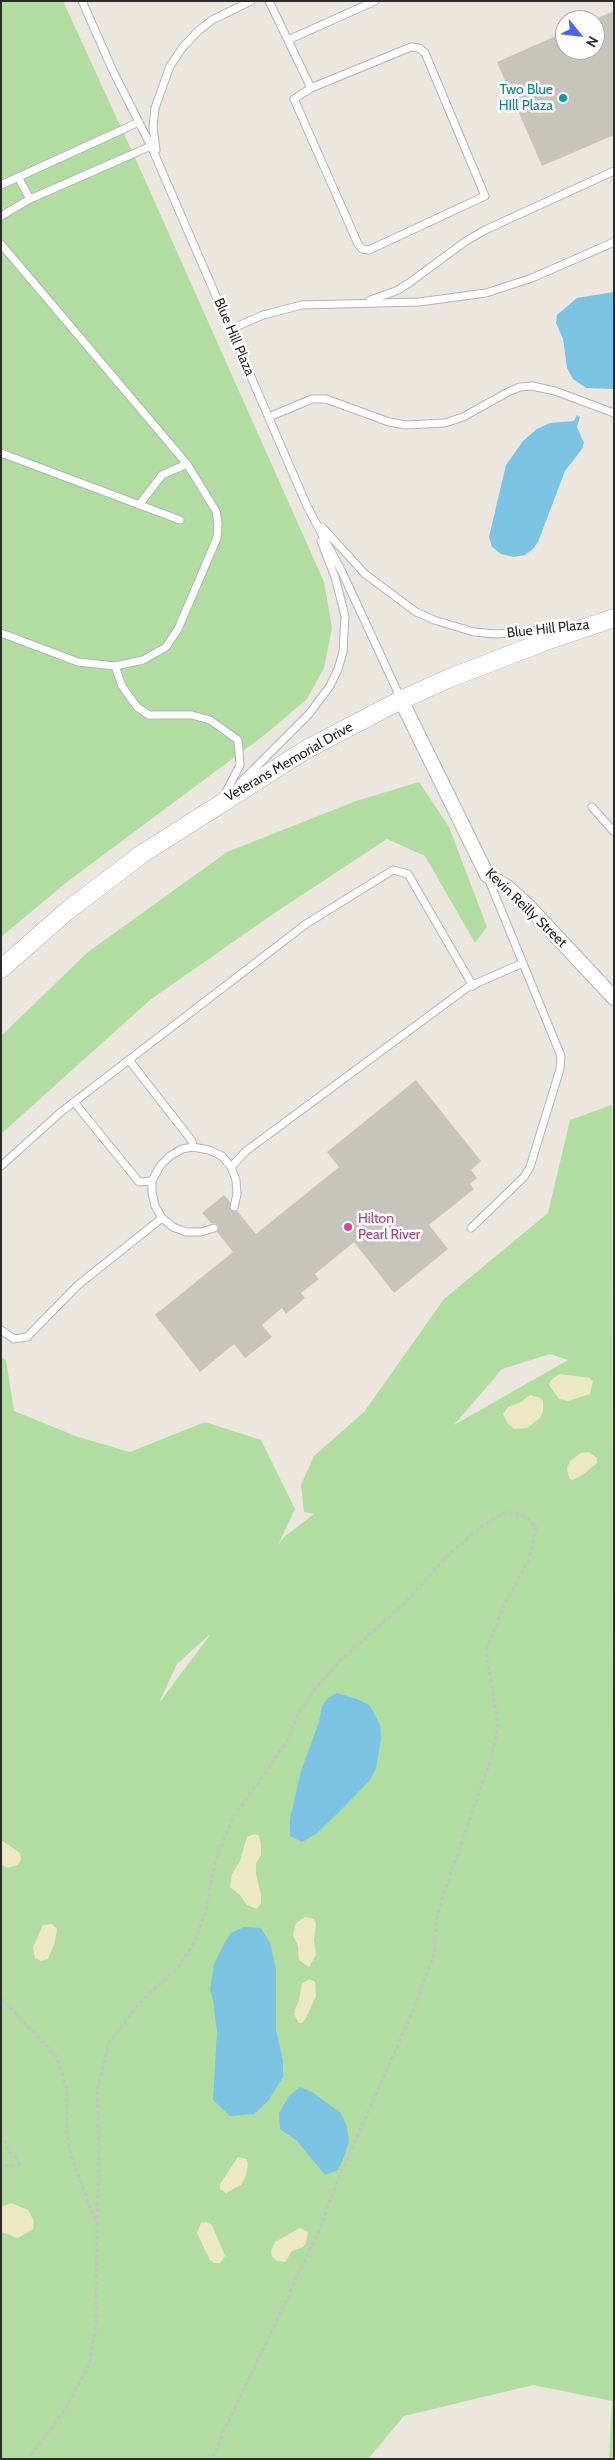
<!DOCTYPE html>
<style>
body{margin:0}
#map{position:relative;width:615px;height:2460px;overflow:hidden;background:#ebe6de;font-family:Cabin,sans-serif}
canvas{display:block}
.frame{position:absolute;inset:0;border:2px solid #2b2b2b;pointer-events:none}
.north{position:absolute;left:555px;top:10px;width:50px;height:50px;box-sizing:border-box;background:#fff;border:1px solid #aaa;border-radius:50%;rotate:119deg;font-size:14px;font-weight:700;line-height:20px;text-align:center;color:#2b2b2b}
.north::after{content:'';display:block;margin:auto;width:18px;height:22px;background:#4d64e9;clip-path:polygon(50% 0,100% 100%,50% 72%,0 100%)}
</style>
<div id="map">
<canvas width="615" height="2460"></canvas>
<div class="frame"></div>
<div class="north">N</div>
</div>
<script>
const c = document.querySelector('canvas').getContext('2d');
c.lineJoin = 'round';
function paint(path, color) {
  c.fillStyle = color;
  c.fill(path, 'evenodd');
}
function shape(rows) {
  const path = new Path2D();
  for (const r of rows) {
    path.moveTo(r[0], r[1]);
    for (let i = 2; i < r.length; i += 2) path.lineTo(r[i], r[i + 1]);
  }
  return path;
}
function strokePath(path, color, width, dash) {
  c.strokeStyle = color;
  c.lineWidth = width;
  c.lineCap = dash ? 'butt' : 'round';
  c.setLineDash(dash || []);
  c.stroke(path);
}
function drawText(font, color, halo, rows, align = 'center') {
  c.font = font + ' Cabin,sans-serif';
  c.lineWidth = 5;
  c.setLineDash([]);
  c.textBaseline = 'middle';
  c.strokeStyle = halo;
  c.fillStyle = color;
  for (const [text, x, y, turn = 0] of rows) {
    c.save();
    c.translate(x, y);
    c.rotate((+turn || 0) * Math.PI / 180);
    c.textAlign = isNaN(turn) ? turn : align;
    if (halo) c.strokeText(text, 0, 0);
    c.fillText(text, 0, 0);
    c.restore();
  }
}
paint(shape([
 [1,1,63,1,141,171,324,582,332,628,324,668,307,699,267,733,67,882,1,937],
 [419,782,449,827,487,927,475,943,425,856,387,839,273,914,150,1000,1,1134,1,1036,88,952,227,852,356,801],
 [612,1105,614,2459,609,2459,612,2401,533,2385,404,2416,368,2459,1,2459,1,1357,6,1360,14,1411,78,1437,130,1452,205,1422,261,1440,295,1509,278,1545,284,1537,314,1514,304,1512,301,1485,314,1456,364,1412,444,1299,548,1213,570,1120],
 [550,1354,568,1360,454,1425,502,1369],
 [209,1635,210,1635,159,1703,177,1664]
]), '#b2dda0');
paint(shape([
 [559,1374,590,1378,593,1381,590,1394,568,1401,559,1399,549,1385,551,1380],
 [530,1395,540,1398,543,1401,543,1412,540,1418,527,1428,514,1429,508,1424,503,1414,508,1407,521,1402],
 [589,1452,597,1458,597,1463,581,1476,572,1480,569,1478,567,1468,570,1461,581,1453],
 [255,1834,259,1836,261,1844,261,1855,256,1863,256,1874,261,1895,261,1903,257,1909,247,1905,240,1895,230,1887,232,1874,240,1861,247,1837],
 [1,1840,20,1853,21,1859,18,1865,7,1868,1,1864],
 [305,1917,314,1919,316,1923,314,1941,316,1955,309,1967,299,1960,298,1946,293,1935,296,1923],
 [52,1924,57,1929,55,1942,48,1959,41,1961,35,1958,33,1947,43,1925],
 [310,1979,315,1982,316,1996,306,2018,302,2023,299,2023,294,2014,295,2010,299,2000,302,1983],
 [238,2157,246,2159,248,2163,246,2176,241,2185,226,2193,220,2189,220,2184],
 [11,2203,28,2210,34,2221,33,2229,18,2238,1,2232,1,2207],
 [206,2222,212,2225,225,2256,220,2263,214,2263,210,2260,197,2233,201,2223],
 [300,2228,308,2232,306,2243,303,2247,292,2251,285,2262,277,2261,272,2257,271,2251,275,2242]
]), '#ede8c4');
paint(shape([
 [614,292,614,389,586,388,573,379,567,368,563,339,556,323,557,315,577,298],
 [577,415,580,417,577,427,584,443,582,449,565,471,538,542,533,549,525,555,514,557,501,554,492,547,489,537,506,465,523,441,537,429,550,423,574,421],
 [337,1693,357,1699,369,1705,374,1713,380,1725,381,1739,376,1769,369,1781,337,1814,316,1834,302,1842,290,1836,290,1819,301,1771,319,1722,322,1706,328,1698],
 [244,1927,261,1928,270,1943,276,1968,276,2030,283,2060,283,2077,268,2101,254,2114,230,2116,213,2100,217,2032,213,2000,210,1990,214,1964,225,1942,231,1933],
 [300,2087,312,2092,341,2113,347,2127,349,2141,344,2157,338,2170,325,2175,297,2141,280,2129,279,2113,289,2096]
]), '#7bc3e3');
paint(shape([
 [614,11,614,135,542,166,497,62,565,32,565,50,595,50,595,19],
 [416,1080,481,1161,471,1170,477,1178,470,1184,474,1189,429,1225,448,1249,394,1293,354,1242,315,1274,319,1279,301,1293,305,1298,286,1314,282,1308,262,1325,272,1337,245,1358,234,1344,200,1372,155,1315,233,1252,217,1232,218,1224,211,1223,202,1213,224,1195,230,1202,230,1211,237,1211,256,1234,339,1167,327,1152]
]), '#c7c4bc');
const service = shape([
 [82,1,113,71,151,146,307,506,342,572,401,699],
 [269,1,311,88],
 [288,40,375,1],
 [411,47,419,48,425,53,485,196,369,250,362,249,358,244,294,99,311,88,411,47],
 [156,150,153,127,155,108,170,66,183,47,197,32,212,20,251,1],
 [18,177,30,199],
 [1,185,139,122],
 [1,216,30,199,151,146],
 [1,244,187,464,216,511,218,524,217,538,178,629,166,647,143,660,115,666,78,662,1,633],
 [370,300,396,291,409,283,466,241,485,230,614,171],
 [231,329,263,315,302,305,419,302,486,293,532,278,614,242],
 [269,417,312,399,326,399,389,422,406,425,445,423,463,417,508,392,520,387,532,386,555,391,614,413],
 [1,453,180,520],
 [139,505,162,475,187,464],
 [322,527,365,574,416,612,434,620,474,632,496,634,559,629],
 [115,666,122,686,137,707,149,715,192,715,210,720,238,740,240,765,224,796],
 [240,783,309,714,330,686,338,669,343,652,345,616,335,577,321,541],
 [592,807,614,832],
 [129,1060,192,1141,193,1147],
 [74,1102,139,1182,152,1181],
 [1,1166,61,1112,306,924,393,870,408,874,473,986],
 [231,1167,246,1151,468,987,523,963],
 [214,1228,201,1232,186,1232,173,1227,162,1218,155,1206,152,1192,152,1181,160,1166,170,1156,182,1149,193,1147,209,1150,222,1156,231,1167,236,1180,237,1194,234,1207],
 [471,1228,524,1177,530,1167,560,1069,561,1056,488,878],
 [1,1330,14,1339,27,1337,78,1285,162,1218]
]);
const minor = shape([
 [401,700,487,875,507,887,529,907,614,998]
]);
const tertiary = shape([
 [1,969,67,911,142,854,307,749,401,700,450,678,546,641,614,618]
]);
strokePath(service, '#b2b4bd', 9);
strokePath(minor, '#b2b4bd', 16);
strokePath(tertiary, '#b2b4bd', 19);
strokePath(shape([
 [1,1998,57,2057,67,2090,67,2134,71,2156,97,2225,96,2325,90,2363,64,2411,28,2459],
 [1,2134,10,2152,22,2165,1,2166],
 [97,2225,99,2155,97,2091,109,2043,139,2004,181,1964,196,1939,206,1910,215,1862,233,1818,287,1741,299,1713,314,1690,342,1659,405,1603,449,1554,486,1523,506,1512,524,1515,536,1527,529,1559,503,1608,486,1650,498,1726,491,1759,442,1898,436,1923,435,1952,412,2013,337,2182,318,2233,211,2459]
]), '#c4c4c4', 3, [4, 2.5]);
strokePath(service, '#fff', 7);
strokePath(minor, '#fff', 14);
strokePath(tertiary, '#fff', 18);
for (const [x, y, r, color] of [
 [563,98,5,"#0f9aa8"],
 [348,1227,5,"#d1479c"]
]) {
  const dot = new Path2D();
  dot.arc(x, y, r, 0, 2 * Math.PI);
  c.fillStyle = color;
  c.fill(dot);
  strokePath(dot, '#fff', 2);
}
drawText('14px', '#0d838f', '#fff', [
 ["Two Blue",553,90],
 ["HIll Plaza",553,106]
], 'right');
drawText('14px', '#2b2b2b', '#fff', [
 ["Blue Hill Plaza",234,337,67],
 ["Blue Hill Plaza",548,629,-6],
 ["Veterans Memorial Drive",289,762,-30],
 ["Kevin Reilly Street",526,908,44]
]);
drawText('14px', '#b23c85', '#fff', [
 ["Hilton",358,1219],
 ["Pearl River",358,1235]
], 'left');
</script>
